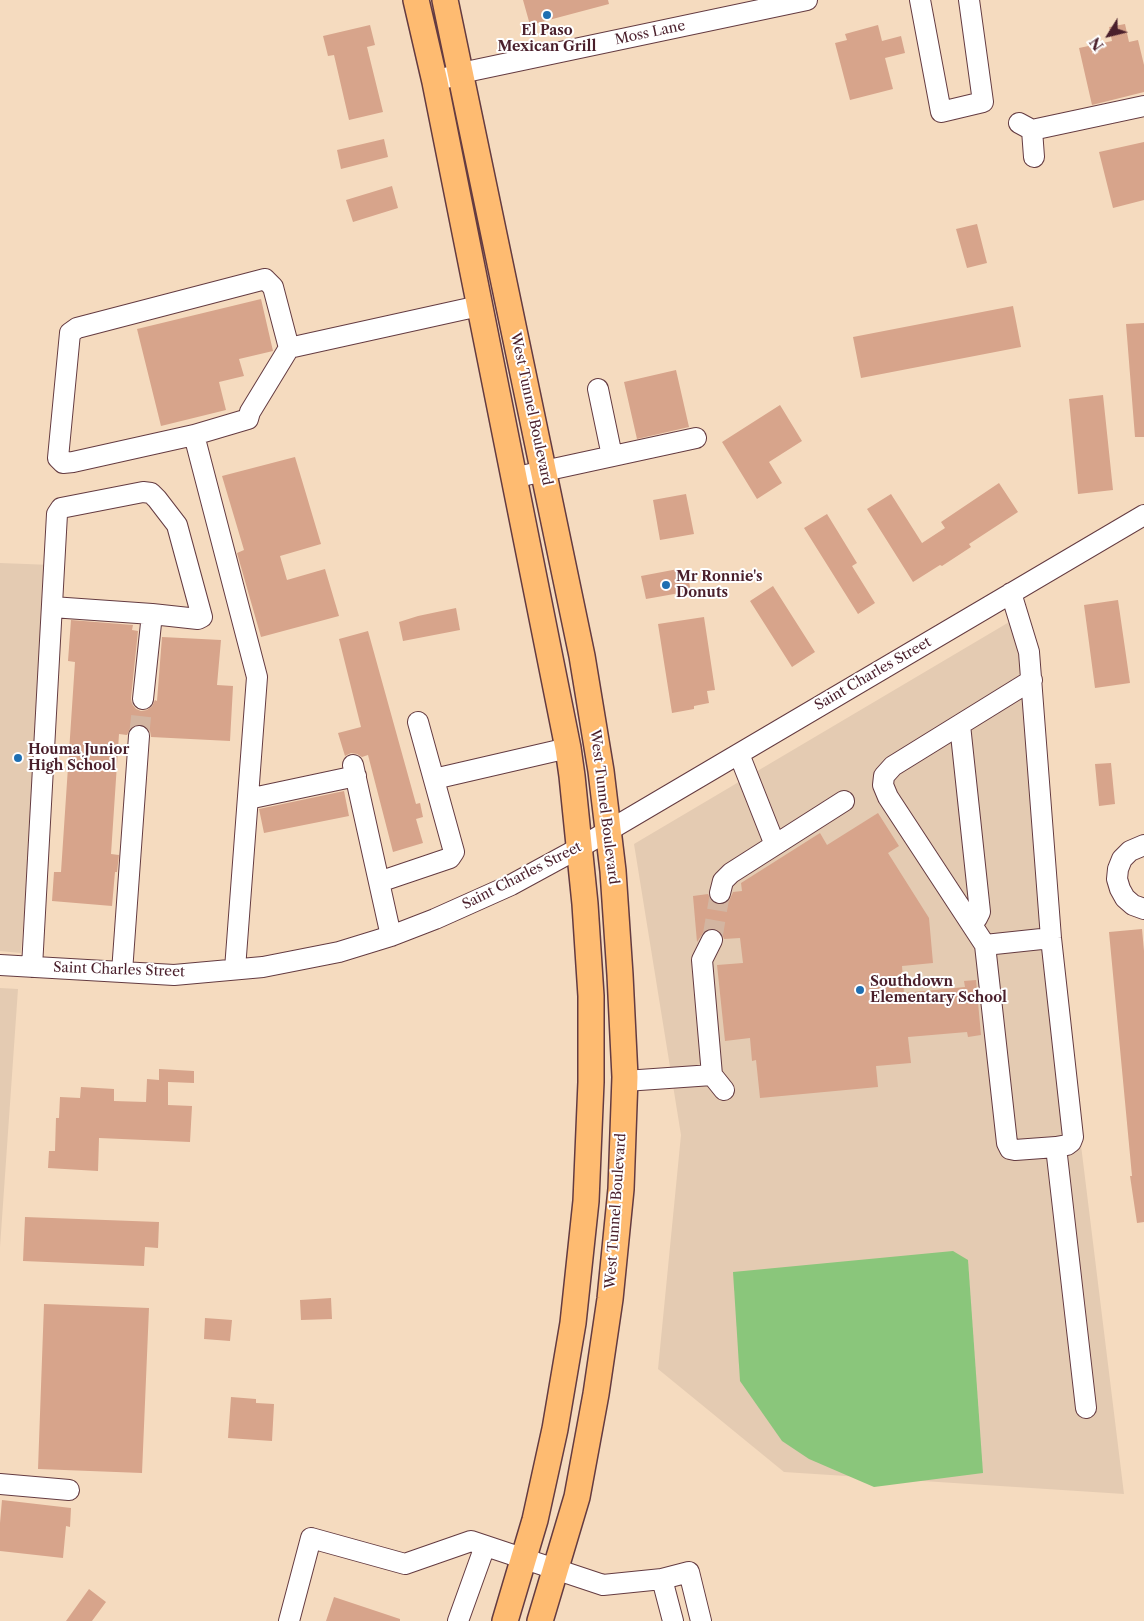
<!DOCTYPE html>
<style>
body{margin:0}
#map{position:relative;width:1144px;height:1621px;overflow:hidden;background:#f5dbbf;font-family:"Libre Caslon Text",serif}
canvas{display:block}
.north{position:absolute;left:1084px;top:10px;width:50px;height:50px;-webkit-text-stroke:4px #fff;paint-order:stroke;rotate:234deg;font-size:14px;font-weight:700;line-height:20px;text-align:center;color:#4a1f2b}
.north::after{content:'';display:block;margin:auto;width:18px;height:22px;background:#4a1f2b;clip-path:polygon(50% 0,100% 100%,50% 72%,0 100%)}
</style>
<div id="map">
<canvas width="1144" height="1621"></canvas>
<div class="north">N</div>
</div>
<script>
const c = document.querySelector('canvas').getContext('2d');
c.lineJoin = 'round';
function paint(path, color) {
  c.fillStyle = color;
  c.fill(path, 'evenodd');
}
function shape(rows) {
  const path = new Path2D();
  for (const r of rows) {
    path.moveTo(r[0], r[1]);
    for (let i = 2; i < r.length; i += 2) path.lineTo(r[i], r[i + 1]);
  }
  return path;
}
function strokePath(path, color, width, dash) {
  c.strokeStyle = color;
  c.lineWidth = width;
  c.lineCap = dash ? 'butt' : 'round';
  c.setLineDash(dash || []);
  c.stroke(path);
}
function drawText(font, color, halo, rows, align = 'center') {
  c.font = font + ' "Libre Caslon Text",serif';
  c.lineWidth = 4;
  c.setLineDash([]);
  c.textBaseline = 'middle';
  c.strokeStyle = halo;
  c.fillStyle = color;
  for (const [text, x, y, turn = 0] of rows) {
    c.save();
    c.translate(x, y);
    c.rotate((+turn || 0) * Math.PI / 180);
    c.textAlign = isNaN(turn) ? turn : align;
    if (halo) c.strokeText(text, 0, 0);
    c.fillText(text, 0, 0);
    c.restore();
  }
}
paint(shape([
 [0,563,52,565,21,953,0,951],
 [1016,618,1124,1494,784,1472,658,1369,681,1135,634,844],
 [0,988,18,989,0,1247]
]), '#e4cbb2');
paint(shape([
 [953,1251,968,1260,983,1473,874,1487,809,1459,782,1441,740,1381,733,1272]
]), '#8ac67b');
paint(shape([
 [523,0,608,0,609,4,530,25],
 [1125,24,1129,42,1138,40,1144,65,1144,92,1092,105,1079,48,1112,41,1109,27],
 [370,25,375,45,367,47,383,112,349,120,334,55,328,56,323,36],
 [878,25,882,41,901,36,905,53,885,58,893,89,850,100,835,43,847,40,845,34],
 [384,139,388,157,341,169,337,150],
 [1144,142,1144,200,1113,208,1099,152],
 [392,186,398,208,353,222,346,200],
 [977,224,987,263,967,268,956,229],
 [261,299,273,351,239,359,244,376,219,382,226,410,161,426,137,329],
 [1013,306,1021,347,861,378,853,337],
 [1144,323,1144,437,1135,437,1126,324],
 [676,370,689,427,637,439,624,382],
 [1103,395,1113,490,1078,494,1069,399],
 [780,405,802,441,769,462,782,483,757,499,722,442],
 [295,457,321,544,280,556,287,580,325,569,339,616,261,637,237,553,244,550,222,476],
 [999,483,1018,512,969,544,971,547,942,566,940,565,913,582,867,509,891,494,922,543,945,528,941,522],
 [686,494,694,534,660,540,653,500],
 [827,514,857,563,852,566,875,603,858,614,804,528],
 [678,569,680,579,688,578,691,591,646,599,641,576],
 [773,586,815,652,792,667,750,601],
 [1118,600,1130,683,1095,688,1084,605],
 [456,608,460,630,403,641,399,622,418,616],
 [704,617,715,690,707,691,709,703,694,706,694,709,672,713,658,624],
 [71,620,133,625,132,630,138,631,131,698,132,704,136,709,141,711,147,710,152,706,155,700,157,701,162,637,221,640,217,685,233,686,230,741,151,737,150,731,146,726,139,724,134,725,130,729,127,735,119,734,111,854,119,855,117,872,115,872,112,906,52,901,54,872,61,872,75,662,68,661],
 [368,631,416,804,420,803,423,817,416,819,423,843,393,852,368,755,362,757,357,754,351,753,345,756,338,733,361,727,339,639],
 [1111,763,1115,804,1099,806,1095,764],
 [344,791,349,816,264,833,259,809],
 [878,813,899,846,888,853,929,918,933,963,902,966,904,993,965,987,964,981,976,980,981,1035,968,1037,967,1032,908,1037,911,1063,876,1066,878,1087,760,1098,756,1060,752,1061,750,1038,725,1041,717,965,743,963,740,938,724,939,722,934,718,930,711,928,705,930,697,942,693,896,708,894,712,902,718,905,724,904,729,901,733,892,742,891,741,883,820,833,827,845],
 [1142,929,1144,951,1144,1222,1137,1223,1130,1176,1132,1176,1109,932],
 [159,1069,194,1071,194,1083,168,1082,168,1105,192,1106,190,1142,99,1138,98,1171,48,1168,49,1151,55,1151,56,1118,59,1118,60,1097,80,1098,81,1087,114,1089,114,1101,146,1102,147,1079,159,1080],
 [25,1217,159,1222,158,1248,145,1247,144,1266,23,1261],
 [331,1298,332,1319,301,1320,300,1300],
 [44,1304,149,1308,142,1473,38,1469],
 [205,1318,232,1320,230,1341,204,1339],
 [231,1397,256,1399,256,1403,274,1404,272,1441,228,1438],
 [2,1500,71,1508,70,1527,66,1526,63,1558,0,1551,0,1523],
 [89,1589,106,1602,92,1621,66,1621],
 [334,1597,400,1619,400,1621,326,1621]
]), '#d7a48b');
strokePath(shape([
 [139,736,143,699],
 [712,940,720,893]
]), '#d3b5a1', 20, [20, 10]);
const minor = shape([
 [920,0,941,112,983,102,969,0],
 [446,78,461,73,807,0],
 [1019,123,1032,130,1034,157],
 [1032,130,1144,106],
 [265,279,273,287,289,348,250,412,248,419,194,435,73,462,63,463,58,458,70,333,77,328,265,279],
 [289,348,479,306],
 [598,389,612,456],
 [194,435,257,677,235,969],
 [513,478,544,471,696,438],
 [1011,593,1029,652,1051,938,1073,1137,1071,1142,1067,1145,1056,1147,1086,1408],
 [1032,680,893,766,884,776,883,785,888,797,985,945,1051,938],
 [143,699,152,614],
 [960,725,980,912,977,918,970,920],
 [739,754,775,845],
 [353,765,391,936],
 [434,779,568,748],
 [248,799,356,776],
 [1144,845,1130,851,1122,859,1118,869,1117,879,1120,889,1125,898,1133,905,1144,909],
 [379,882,450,858,454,852,418,722],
 [720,893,723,881,731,873,844,801],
 [985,945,1007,1143,1010,1149,1015,1150,1056,1147],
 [0,965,174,975,263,967,339,952,391,936,435,919,511,885,579,848,1144,515],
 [32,967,56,532,57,514,61,508,143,492,151,493,157,499,177,525,202,617,198,619,152,614,52,607],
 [122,972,139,736],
 [712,1075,724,1090],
 [625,1081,712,1075,702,960,712,940],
 [0,1484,69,1490],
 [662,1579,673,1621],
 [289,1621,311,1538,405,1564,471,1541,603,1585,662,1579,689,1572,701,1621],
 [458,1621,485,1546]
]);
const major = shape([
 [416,0,435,82,568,748,572,776,585,904,591,996,591,1082,586,1201,573,1323,555,1429,535,1520,505,1621],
 [445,0,582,656,601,771,613,871,620,975,625,1077,621,1189,610,1299,596,1394,577,1497,540,1621]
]);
strokePath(minor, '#643b41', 22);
strokePath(major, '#643b41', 28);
strokePath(minor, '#fff', 20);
strokePath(major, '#febb71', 25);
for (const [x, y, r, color] of [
 [547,15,5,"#1f6fb2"],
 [666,585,5,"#1f6fb2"],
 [18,758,5,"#1f6fb2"],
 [860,990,5,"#1f6fb2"]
]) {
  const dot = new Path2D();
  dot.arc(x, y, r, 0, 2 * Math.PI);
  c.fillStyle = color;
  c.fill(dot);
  strokePath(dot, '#fff', 2);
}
drawText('bold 14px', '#4a1f2b', '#fff', [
 ["El Paso",547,31,"center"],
 ["Mexican Grill",547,47,"center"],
 ["Mr Ronnie's",676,577],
 ["Donuts",676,593],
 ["Houma Junior",28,750],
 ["High School",28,766],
 ["Southdown",870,982],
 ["Elementary School",870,998]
], 'left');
drawText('14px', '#4a1f2b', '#fff', [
 ["Moss Lane",650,33,-12],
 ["West Tunnel Boulevard",531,409,78],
 ["Saint Charles Street",873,674,-30],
 ["West Tunnel Boulevard",604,807,83],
 ["Saint Charles Street",522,876,-27],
 ["Saint Charles Street",119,970,2],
 ["West Tunnel Boulevard",616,1211,-86]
]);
</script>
